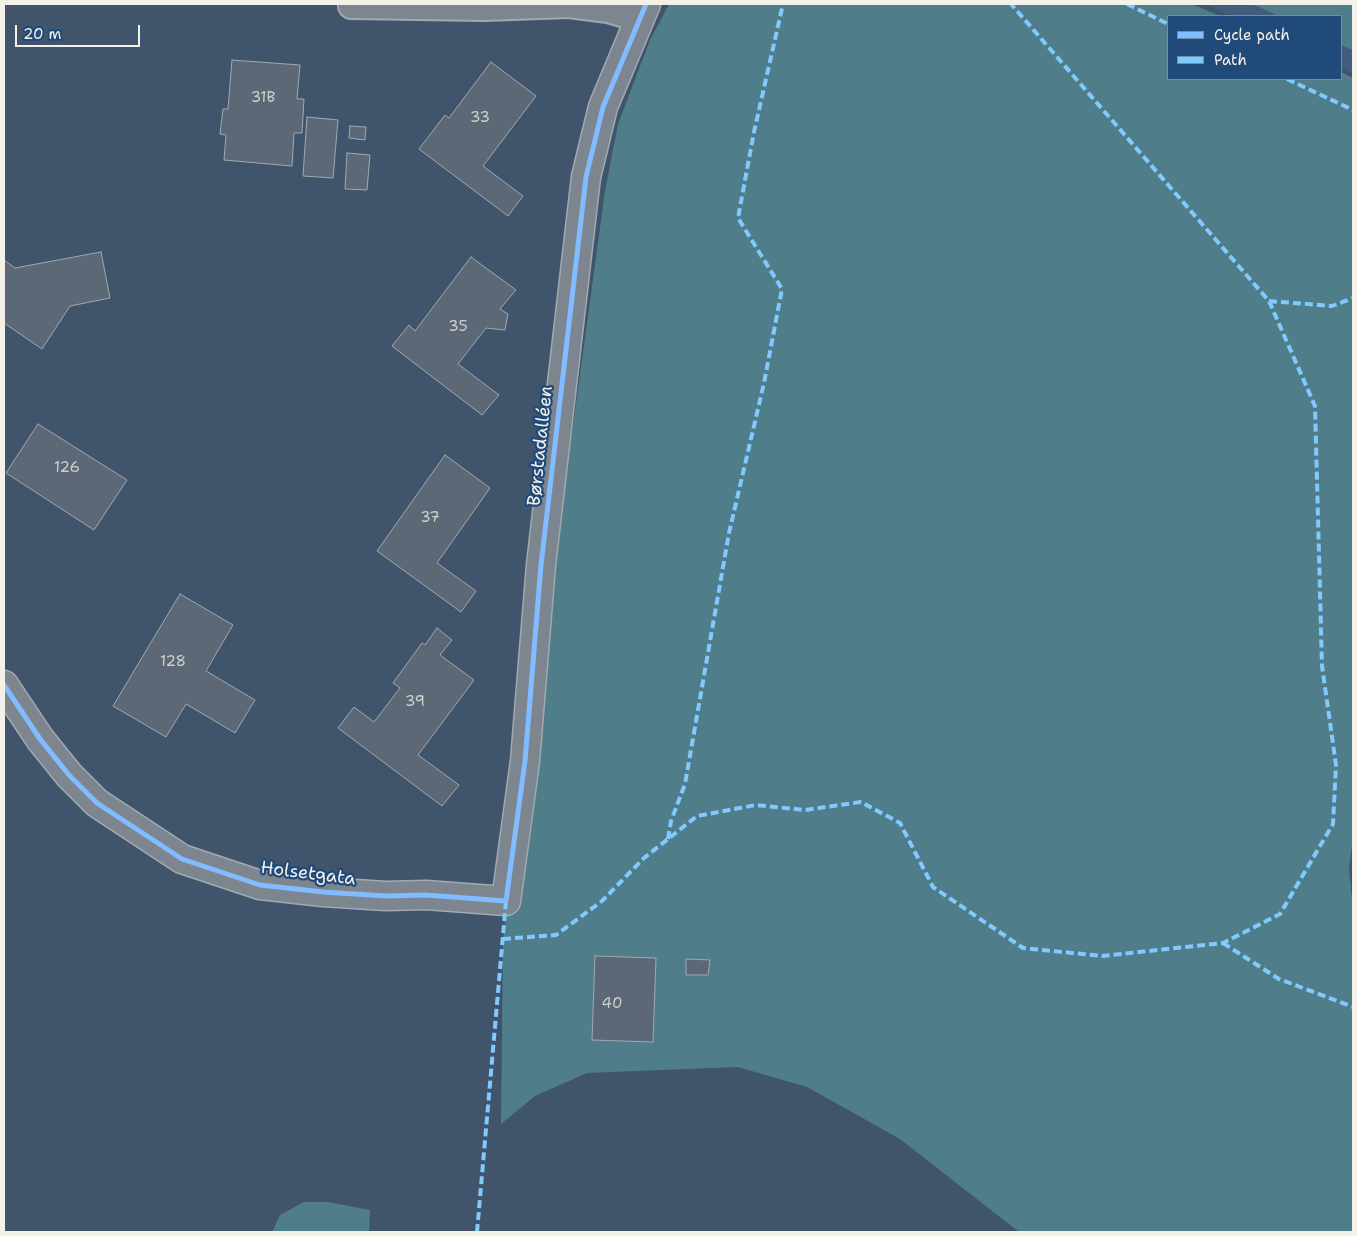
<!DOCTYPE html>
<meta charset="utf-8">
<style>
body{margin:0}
#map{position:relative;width:1357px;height:1236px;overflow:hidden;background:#40546b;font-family:"Shantell Sans",sans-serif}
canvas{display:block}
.frame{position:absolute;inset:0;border:5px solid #f4f1e8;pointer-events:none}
.legend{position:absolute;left:1167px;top:15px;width:175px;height:65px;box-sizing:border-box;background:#1f4a7a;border:1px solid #748da6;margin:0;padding:6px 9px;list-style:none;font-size:15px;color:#f4f1e8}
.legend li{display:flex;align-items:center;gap:10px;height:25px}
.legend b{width:25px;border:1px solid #748da6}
.scale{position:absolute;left:15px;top:25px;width:125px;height:22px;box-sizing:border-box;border:2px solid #f4f1e8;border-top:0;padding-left:6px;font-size:15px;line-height:18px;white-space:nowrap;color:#f4f1e8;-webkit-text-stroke:4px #1f4a7a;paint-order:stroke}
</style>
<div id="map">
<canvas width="1357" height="1236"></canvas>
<div class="frame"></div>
<ul class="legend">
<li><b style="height:6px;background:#80bcff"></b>Cycle path</li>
<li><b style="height:6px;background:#80caff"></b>Path</li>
</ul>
<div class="scale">20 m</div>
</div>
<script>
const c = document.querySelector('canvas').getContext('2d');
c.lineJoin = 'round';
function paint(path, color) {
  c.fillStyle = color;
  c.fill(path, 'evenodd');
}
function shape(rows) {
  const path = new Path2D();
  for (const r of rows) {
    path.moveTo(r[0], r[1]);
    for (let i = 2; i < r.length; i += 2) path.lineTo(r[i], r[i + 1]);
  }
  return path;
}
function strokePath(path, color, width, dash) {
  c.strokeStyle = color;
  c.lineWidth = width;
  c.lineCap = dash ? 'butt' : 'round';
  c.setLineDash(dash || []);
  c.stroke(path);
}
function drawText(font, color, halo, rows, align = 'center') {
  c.font = font + ' "Shantell Sans",sans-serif';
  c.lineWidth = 4.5;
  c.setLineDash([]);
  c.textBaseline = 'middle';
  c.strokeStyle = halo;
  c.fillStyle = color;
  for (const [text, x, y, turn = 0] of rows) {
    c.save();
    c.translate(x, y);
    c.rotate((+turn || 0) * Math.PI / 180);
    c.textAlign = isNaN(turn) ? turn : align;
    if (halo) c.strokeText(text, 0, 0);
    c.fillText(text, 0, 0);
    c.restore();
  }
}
paint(shape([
 [1204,4,1353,4,1353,73,1341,67,1341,16,1231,16]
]), '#405d7d');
paint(shape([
 [669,4,1192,4,1220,16,1168,16,1168,79,1341,79,1341,72,1353,78,1353,837,1349,869,1353,909,1353,1232,1019,1232,900,1139,807,1087,738,1067,587,1073,535,1096,501,1124,503,939,605,191,618,124,650,40],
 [1252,4,1353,4,1353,50,1341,45,1341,16,1279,16],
 [304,1202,328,1202,370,1210,369,1232,272,1232,280,1215]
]), '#4f7d89');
const building = shape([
 [232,60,300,65,297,99,304,99,302,133,294,133,292,166,224,160,226,135,220,134,223,109,228,109,232,60],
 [491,62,536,96,483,166,523,196,508,216,419,149,445,115,449,118,491,62],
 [307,117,338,120,333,178,303,176,307,117],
 [350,126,366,127,365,140,349,138,350,126],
 [347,153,370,155,367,190,345,189,347,153],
 [101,252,110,298,70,306,42,349,4,323,4,260,15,268,101,252],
 [471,257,516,290,500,309,508,314,505,330,486,328,458,364,499,395,482,415,392,346,409,325,415,331,471,257],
 [38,424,127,480,94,530,6,473,38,424],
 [445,455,490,488,437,563,476,591,461,612,377,551,445,455],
 [180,594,233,625,206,671,255,700,235,733,186,704,166,737,113,706,180,594],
 [437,628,452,640,440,655,474,680,418,755,459,785,442,806,338,728,354,707,374,722,400,688,393,683,422,643,425,645,437,628],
 [595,956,656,958,653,1042,592,1040,595,956],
 [686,959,710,960,708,975,686,975,686,959]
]);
paint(building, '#5c6875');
strokePath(building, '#a1a9b2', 1);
const lane = shape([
 [351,6,484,8,569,5,608,10,639,19]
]);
const street = shape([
 [4,685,40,739,69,775,97,803,182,859,260,885,323,892,386,896,426,895,506,901,525,761,541,565,586,177,603,107,646,4]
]);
strokePath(lane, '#a1a9b2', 28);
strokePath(street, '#a1a9b2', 31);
strokePath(lane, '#7d868e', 24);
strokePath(street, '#7d868e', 28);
strokePath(shape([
 [1127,4,1168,24],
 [1287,79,1353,110],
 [1269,301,1332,306,1353,298],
 [668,839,671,821,685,784,729,533,764,383,782,289,738,218,754,132,783,4],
 [503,939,556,935,602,901,644,858,697,816,756,805,805,810,861,802,900,823,933,887,1023,948,1102,956,1223,943,1280,914,1333,824,1336,765,1322,666,1315,406,1269,301,1011,4],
 [1223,943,1279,979,1353,1007],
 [477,1232,506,901]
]), '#80caff', 4, [8, 4]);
strokePath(shape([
 [4,685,40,739,69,775,97,803,182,859,260,885,323,892,386,896,426,895,506,901,525,761,541,565,586,177,603,107,646,4]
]), '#80bcff', 5);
drawText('15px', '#cecfcb', null, [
 ["31B",263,98],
 ["33",480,118],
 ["35",458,327],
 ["126",67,468],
 ["37",430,518],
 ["128",173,662],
 ["39",415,702],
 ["40",612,1004]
]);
drawText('18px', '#f4f1e8', '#1f4a7a', [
 ["Børstadalléen",541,446,-84],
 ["Holsetgata",308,874,7]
]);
</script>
